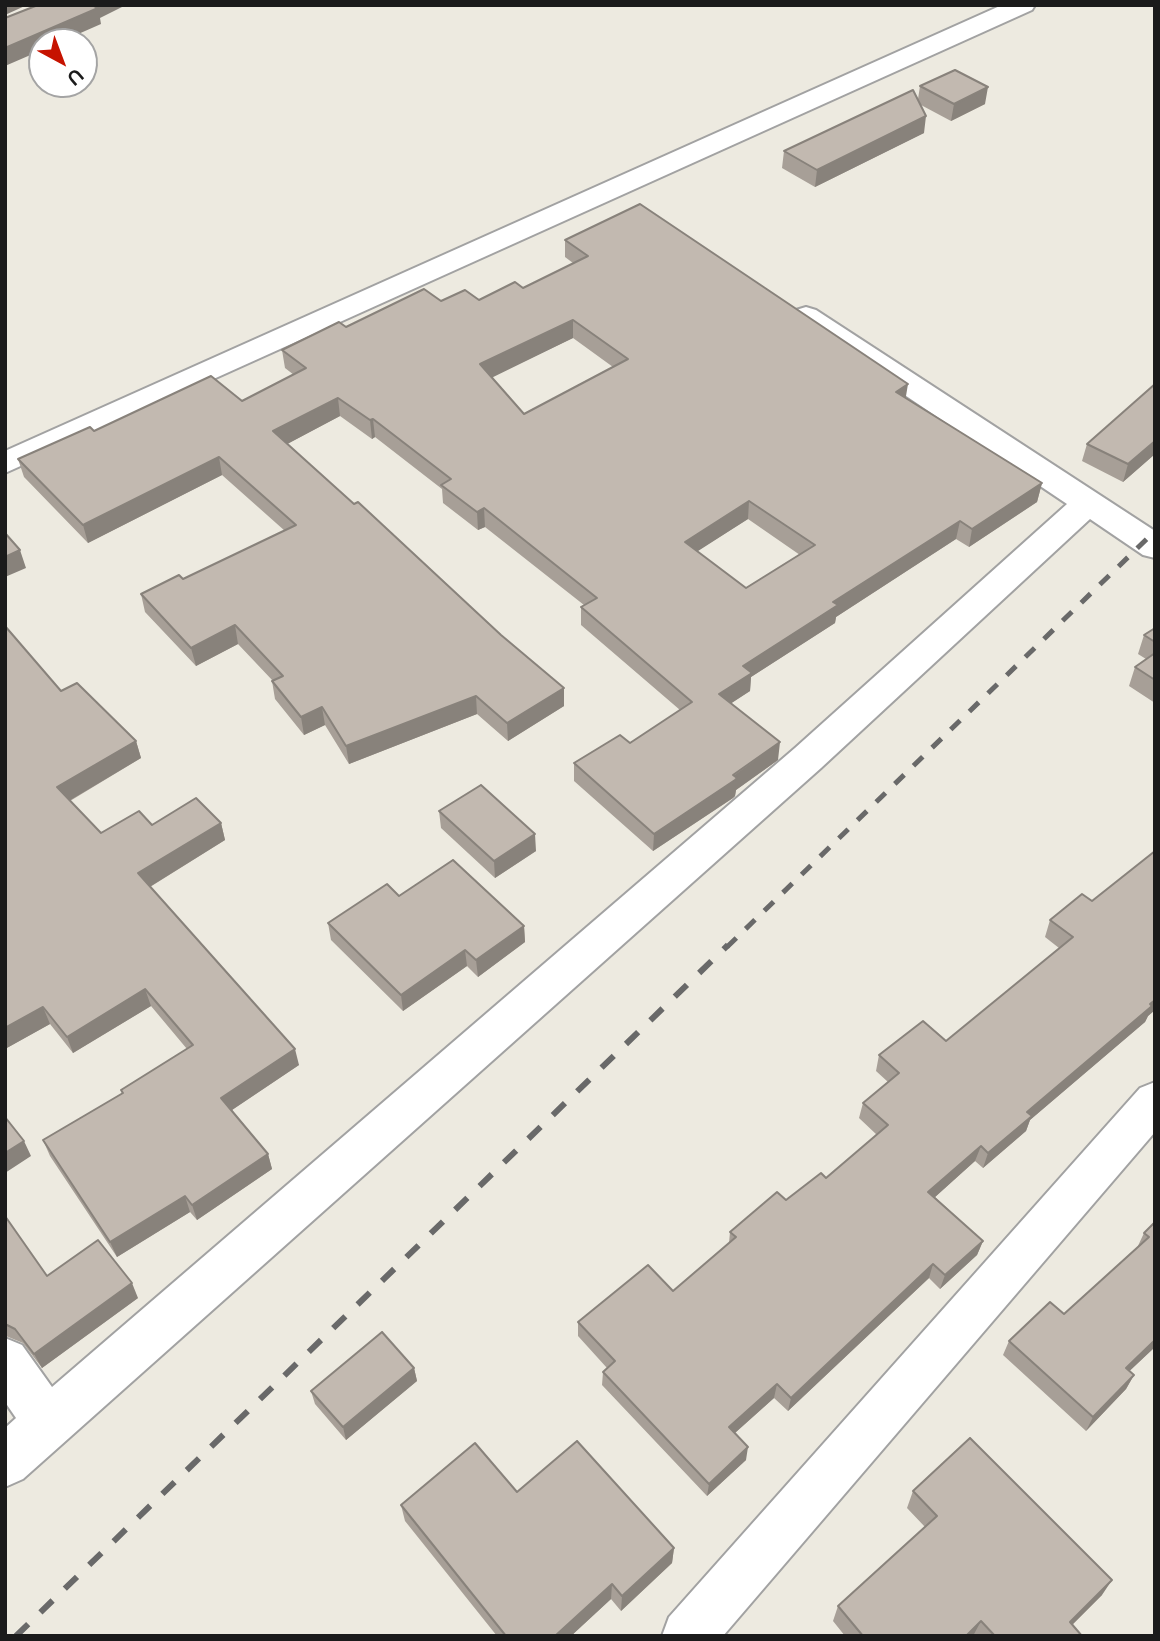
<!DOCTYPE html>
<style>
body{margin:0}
#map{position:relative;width:1160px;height:1641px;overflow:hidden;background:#edeae0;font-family:Raleway,sans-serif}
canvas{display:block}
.frame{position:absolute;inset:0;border:7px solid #1b1b1b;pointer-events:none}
.north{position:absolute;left:28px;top:28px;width:70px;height:70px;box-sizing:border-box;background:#fff;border:2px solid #a4a4a4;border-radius:50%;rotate:139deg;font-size:19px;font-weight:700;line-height:28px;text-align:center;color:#1b1b1b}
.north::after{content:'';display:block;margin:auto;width:24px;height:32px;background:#c61300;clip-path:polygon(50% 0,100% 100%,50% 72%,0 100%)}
</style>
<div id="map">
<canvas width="1160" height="1641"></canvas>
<div class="frame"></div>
<div class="north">U</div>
</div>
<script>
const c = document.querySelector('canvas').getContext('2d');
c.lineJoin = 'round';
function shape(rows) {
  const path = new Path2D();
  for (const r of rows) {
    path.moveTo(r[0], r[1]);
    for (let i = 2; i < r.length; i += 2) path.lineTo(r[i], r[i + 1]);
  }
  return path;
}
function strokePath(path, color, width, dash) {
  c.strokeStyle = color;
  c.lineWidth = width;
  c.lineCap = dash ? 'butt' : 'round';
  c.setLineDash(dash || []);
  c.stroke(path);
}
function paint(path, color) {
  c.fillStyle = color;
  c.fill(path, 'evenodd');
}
const minor = shape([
 [1002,5,1035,5,1032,10,5,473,5,451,1002,5],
 [806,307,816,310,1155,531,1155,558,1143,555,1090,519,821,768,23,1479,5,1487,5,1428,16,1418,5,1402,5,1338,22,1345,52,1387,795,748,1067,504,796,322,791,316,796,310,806,307],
 [1155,1082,1155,1132,723,1636,662,1636,669,1617,1140,1088,1155,1082]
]);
strokePath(minor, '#a2a2a2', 4);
paint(minor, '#fff');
strokePath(shape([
 [727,947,1155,531]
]), '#696969', 5, [13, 13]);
strokePath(shape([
 [16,1636,728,945]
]), '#696969', 6, [17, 17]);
paint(shape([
 [920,86,985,104,951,121,921,105,924,133,815,187,782,168,784,151,918,99],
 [565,240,906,398,1042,483,1037,502,969,547,956,539,836,617,835,623,751,677,750,691,731,703,778,760,736,790,735,796,733,798,653,851,574,781,574,763,630,743,680,710,581,625,581,607,584,605,485,527,478,530,443,503,442,489,375,437,372,439,340,416,287,444,501,635,564,688,564,706,508,741,477,714,349,764,325,725,304,735,275,699,272,681,273,681,238,644,196,666,145,612,141,594,183,579,285,531,222,475,88,543,24,477,18,459,94,431,242,401,294,375,285,368,282,350,346,327,441,301,479,300,523,288,573,263,565,257],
 [573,338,613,367,524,414,491,377],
 [748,519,800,555,746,588,697,551],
 [1155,384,1155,454,1123,482,1082,461,1087,444],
 [1155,628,1155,703,1129,686,1135,667,1146,659,1138,654,1144,635],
 [61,691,136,741,141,758,70,801,101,833,152,825,221,823,225,840,150,887,299,1065,232,1110,268,1154,272,1169,197,1220,190,1212,117,1257,50,1156,43,1140,122,1094,121,1090,187,1049,151,1006,73,1053,50,1024,5,1049],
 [439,811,536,851,495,878,441,828],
 [1155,851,1155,1010,1148,1016,1145,1022,1030,1120,1026,1131,983,1168,975,1161,935,1197,983,1241,977,1255,940,1289,929,1278,788,1411,774,1398,735,1433,746,1460,707,1496,602,1385,603,1372,607,1368,578,1336,578,1322,673,1291,729,1243,730,1232,826,1178,877,1135,859,1118,863,1103,888,1082,876,1071,879,1055,946,1041,1059,948,1045,937,1050,920,1092,901],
 [399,896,524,926,525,942,478,977,467,966,403,1011,331,940,328,923],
 [5,1216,47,1276,138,1298,42,1368,23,1343,6,1336,5,1336],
 [1155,1222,1155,1347,1129,1371,1134,1375,1126,1389,1086,1431,1003,1355,1009,1341,1064,1314,1137,1248,1144,1233],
 [414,1368,417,1381,346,1440,315,1404,311,1391],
 [913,1491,1102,1595,1072,1625,1082,1636,845,1636,833,1621,838,1606,925,1527,907,1508],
 [517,1492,674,1548,672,1563,621,1611,611,1599,571,1636,497,1636,405,1521,401,1505]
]), '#a79f97');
paint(shape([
 [5,5,27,5,5,15],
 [91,5,126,5,100,18,101,24,60,42,42,42,42,50,5,66,5,48],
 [988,87,985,104,951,121,954,104],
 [926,116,924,133,815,187,817,170],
 [573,320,573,338,481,383,480,364],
 [908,384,905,402,896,392],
 [338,398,340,416,276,450,273,431],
 [373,419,375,437,372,439,370,420],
 [1155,441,1155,454,1123,482,1128,464],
 [219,457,222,475,88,543,83,525],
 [1042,483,1037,502,969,547,972,529],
 [749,501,748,519,684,560,685,542],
 [484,508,485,527,478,530,477,512],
 [960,521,956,539,836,617,835,623,751,677,750,691,718,712,719,694,743,666,833,602],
 [20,550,26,568,5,577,5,557],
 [235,625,238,644,196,666,191,648],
 [564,688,564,706,508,741,507,723],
 [476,696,477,714,349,764,346,746],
 [322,707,325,725,304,735,301,717],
 [136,741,141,758,62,805,57,787],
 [780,742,778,760,736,790,735,796,733,798,653,851,654,834],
 [221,823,225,840,143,891,138,873],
 [535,834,536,851,495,878,494,861],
 [524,926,525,942,478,977,476,960],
 [465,950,467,966,403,1011,401,995],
 [145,989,151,1006,73,1053,67,1037],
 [1155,1000,1155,1010,1148,1016,1145,1022,1030,1120,1026,1131,983,1168,988,1153,1027,1112],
 [43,1007,50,1024,5,1049,5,1028],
 [295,1049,299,1065,226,1114,221,1098],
 [24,1141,31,1156,5,1173,5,1153],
 [981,1146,975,1161,924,1207,928,1192],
 [268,1154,272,1169,197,1220,192,1205],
 [185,1196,190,1212,117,1257,110,1242],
 [983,1241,977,1255,940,1289,945,1275],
 [933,1264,929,1278,788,1411,791,1398],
 [132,1283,138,1298,42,1368,34,1354],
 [1155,1340,1155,1347,1118,1382,1126,1368],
 [414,1368,417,1381,346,1440,343,1427],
 [1134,1375,1126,1389,1086,1431,1093,1417],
 [777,1384,774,1398,727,1440,729,1427],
 [748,1447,746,1460,707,1496,709,1484],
 [674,1548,672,1563,621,1611,622,1596],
 [1112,1580,1102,1595,1061,1636,1070,1622],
 [612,1584,611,1599,571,1636,555,1636],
 [981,1621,973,1636,966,1636]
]), '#88827b');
const building = shape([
 [38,5,92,5,98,8,5,48,5,18,38,5],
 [955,70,988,87,954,104,920,86,955,70],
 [913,90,926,116,817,170,784,151,913,90],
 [640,204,908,384,896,392,1042,483,972,529,960,521,833,602,838,605,743,666,752,673,719,694,780,742,733,775,737,778,735,780,654,834,574,763,620,735,630,743,692,702,581,607,597,598,484,508,477,512,441,485,451,479,373,419,370,420,338,398,273,431,354,504,358,502,501,635,564,688,507,723,476,696,346,746,322,707,301,717,272,681,283,676,235,625,191,648,141,594,179,575,183,579,296,525,219,457,83,525,18,459,90,427,94,431,211,376,242,401,306,368,282,350,339,322,346,327,424,289,441,301,465,290,479,300,515,282,523,288,588,256,565,240,640,204],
 [573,320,628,359,524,414,480,364,573,320],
 [749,501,815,545,746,588,685,542,749,501],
 [1155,384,1155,441,1128,464,1087,444,1155,384],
 [5,533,20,550,5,557,5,533],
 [5,626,61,691,77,683,136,741,57,787,101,833,139,811,152,825,196,798,221,823,138,873,295,1049,221,1098,268,1154,192,1205,185,1196,110,1242,43,1140,123,1093,121,1090,193,1045,145,989,67,1037,43,1007,5,1028,5,626],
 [1155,628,1155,642,1144,635,1155,628],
 [1155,653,1155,680,1135,667,1155,653],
 [481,785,535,834,494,861,439,811,481,785],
 [1155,851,1155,1000,1150,1004,1152,1006,1027,1112,1032,1116,988,1153,981,1146,928,1192,983,1241,945,1275,933,1264,791,1398,777,1384,729,1427,748,1447,709,1484,603,1372,615,1361,578,1322,648,1265,673,1291,736,1237,730,1232,777,1192,786,1200,821,1173,826,1178,888,1125,863,1103,899,1073,879,1055,923,1021,946,1041,1073,937,1050,920,1082,894,1092,901,1155,851],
 [453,860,524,926,476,960,465,950,401,995,328,923,387,884,399,896,453,860],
 [5,1117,24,1141,5,1153,5,1117],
 [5,1216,47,1276,98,1240,132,1283,34,1354,15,1329,5,1324,5,1216],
 [1155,1222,1155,1340,1126,1368,1134,1375,1093,1417,1009,1341,1050,1302,1064,1314,1149,1237,1144,1233,1155,1222],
 [382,1332,414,1368,343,1427,311,1391,382,1332],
 [970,1438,1112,1580,1070,1622,1082,1636,995,1636,981,1621,966,1636,863,1636,838,1606,937,1516,913,1491,970,1438],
 [577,1441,674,1548,622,1596,612,1584,555,1636,506,1636,401,1505,475,1443,517,1492,577,1441]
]);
paint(building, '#c2b9b0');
strokePath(building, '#88827b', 2);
</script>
